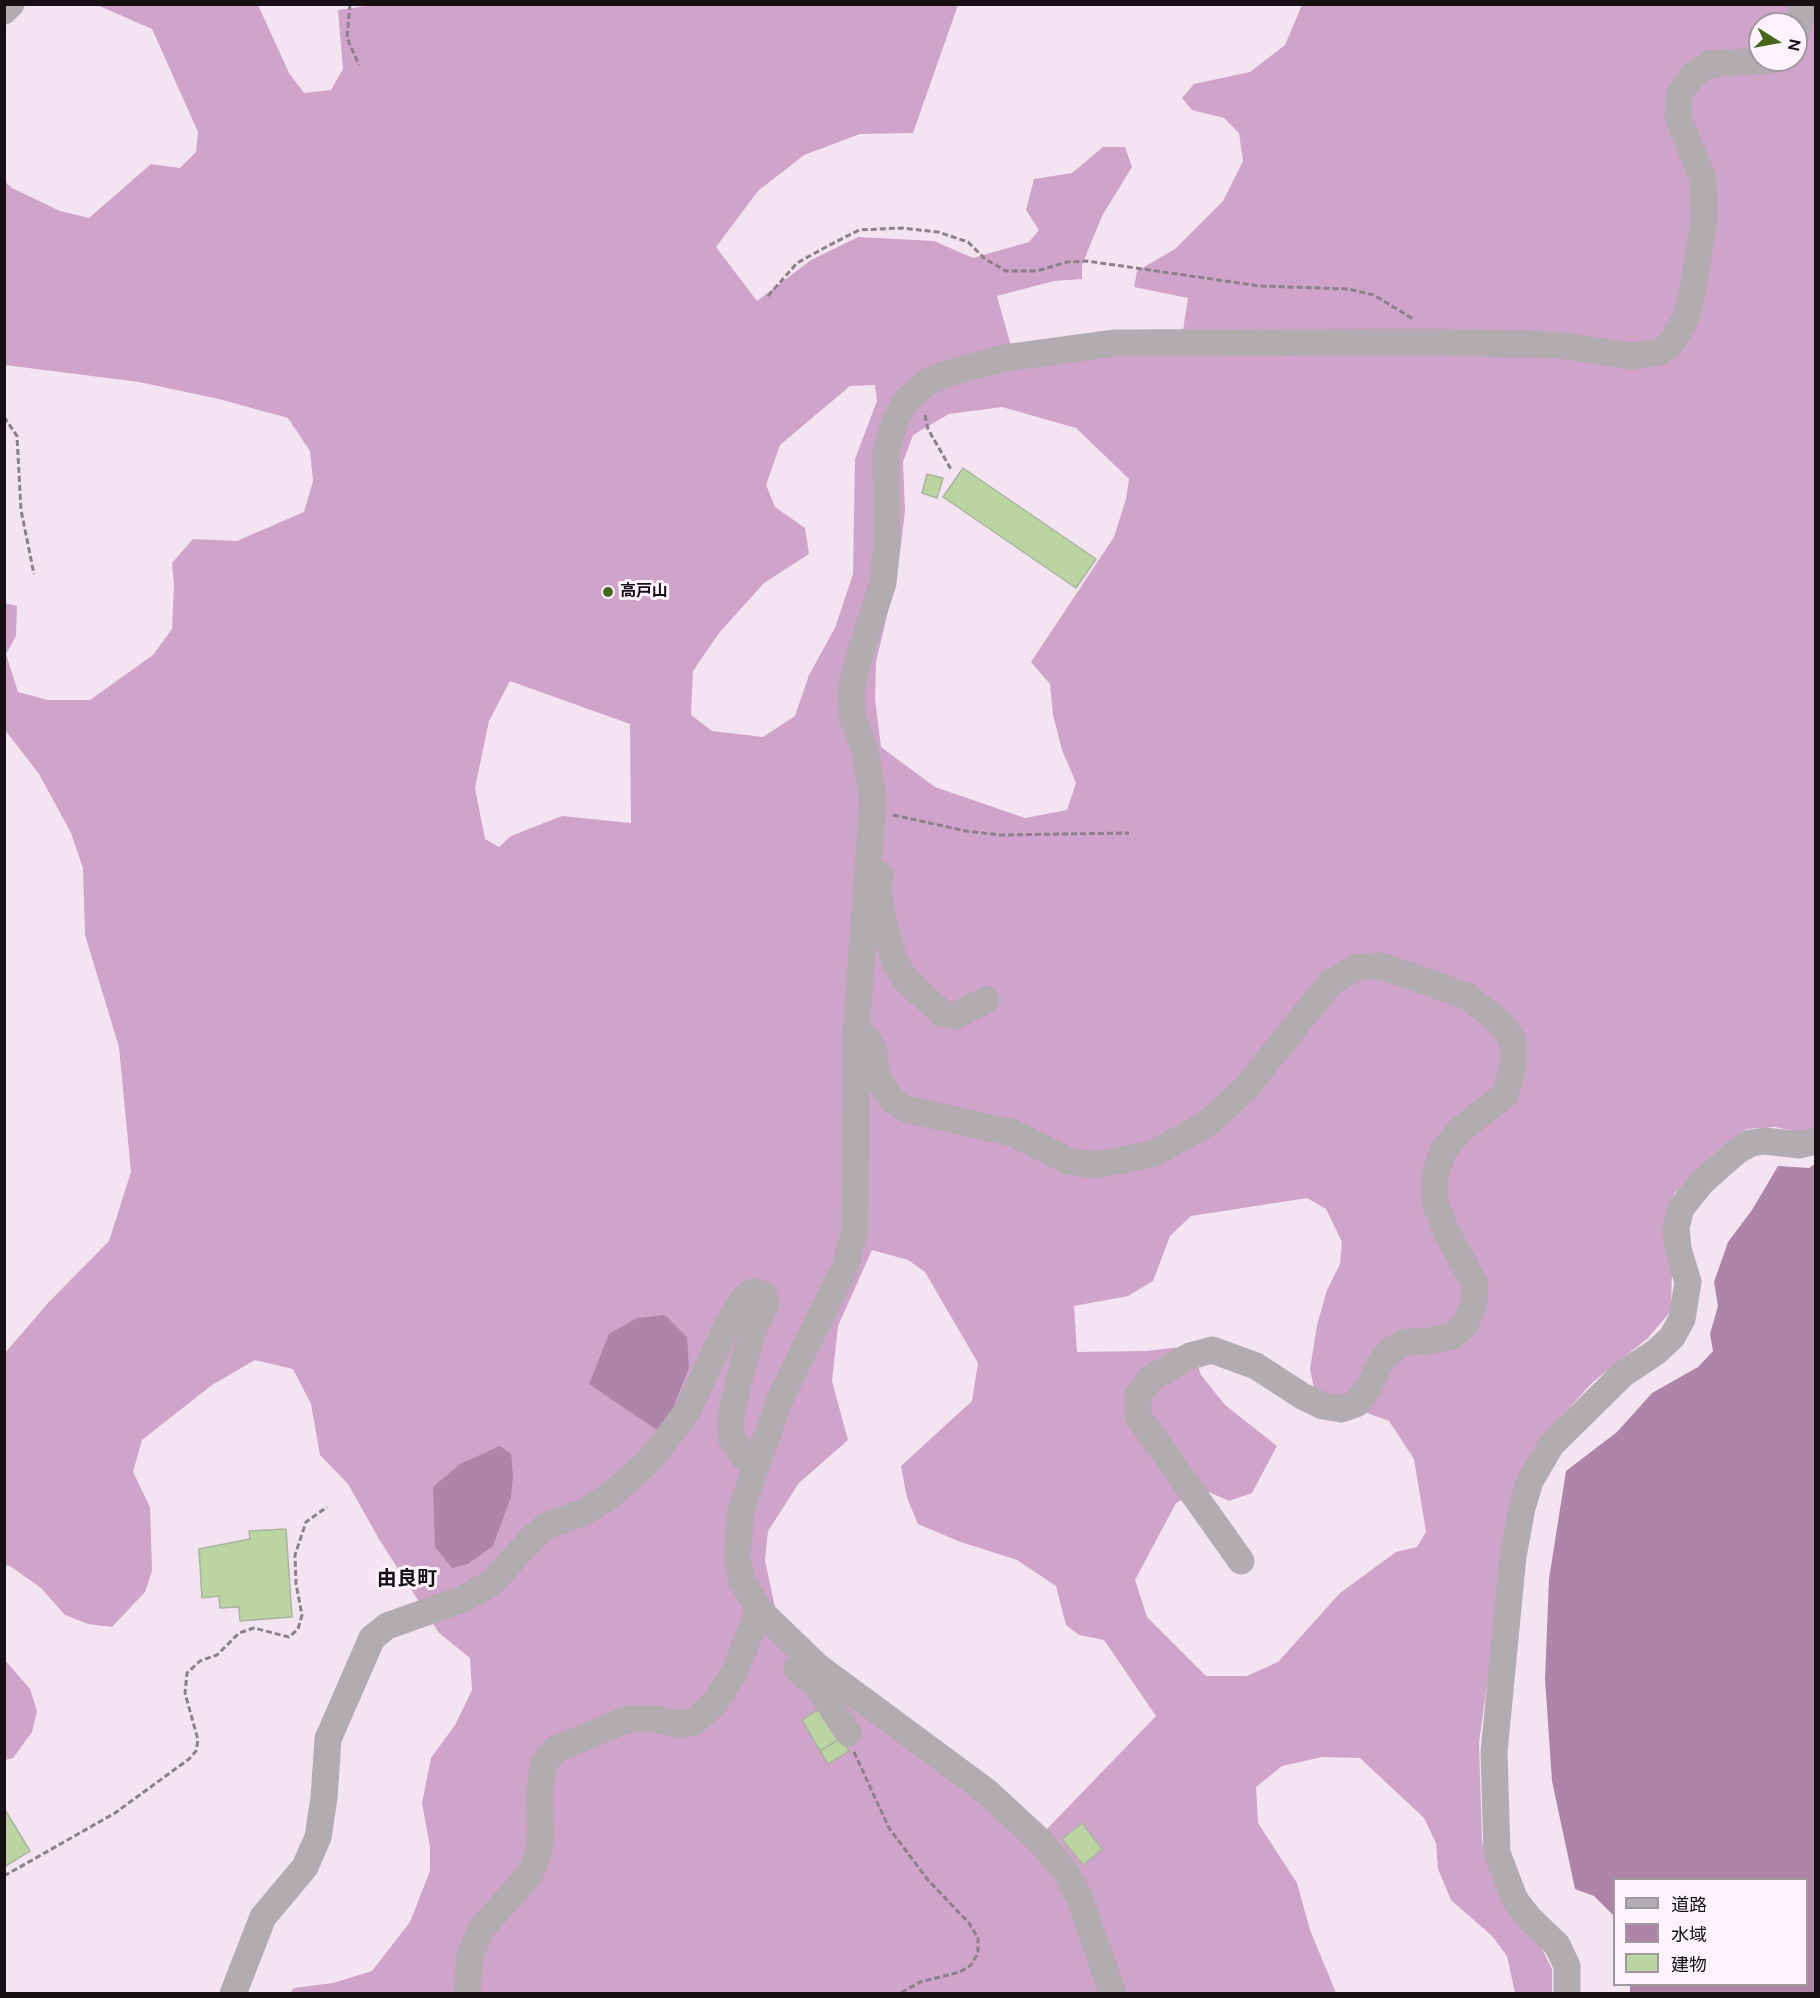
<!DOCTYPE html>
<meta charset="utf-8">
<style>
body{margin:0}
#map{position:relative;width:1820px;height:1998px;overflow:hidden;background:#f4e4f1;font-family:"DM Sans","Noto Sans JP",sans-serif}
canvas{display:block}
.frame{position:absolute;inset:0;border:6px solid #161015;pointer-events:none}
.legend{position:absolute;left:1613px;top:1878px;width:195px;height:108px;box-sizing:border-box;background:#fdf3fc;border:2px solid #a198a0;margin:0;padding:8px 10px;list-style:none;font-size:18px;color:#161015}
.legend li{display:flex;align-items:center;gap:12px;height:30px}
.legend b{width:30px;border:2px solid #a198a0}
.north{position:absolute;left:1748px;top:12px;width:60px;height:60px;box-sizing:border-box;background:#fdf3fc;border:2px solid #a198a0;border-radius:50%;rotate:101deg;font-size:16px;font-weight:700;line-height:24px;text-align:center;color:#161015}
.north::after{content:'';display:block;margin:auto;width:21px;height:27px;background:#46661c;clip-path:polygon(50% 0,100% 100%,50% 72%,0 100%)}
</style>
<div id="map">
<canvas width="1820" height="1998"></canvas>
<div class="frame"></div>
<ul class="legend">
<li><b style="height:8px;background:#b2abb0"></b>道路</li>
<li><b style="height:16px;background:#af84a9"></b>水域</li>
<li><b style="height:16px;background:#bad4a2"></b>建物</li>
</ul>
<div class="north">N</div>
</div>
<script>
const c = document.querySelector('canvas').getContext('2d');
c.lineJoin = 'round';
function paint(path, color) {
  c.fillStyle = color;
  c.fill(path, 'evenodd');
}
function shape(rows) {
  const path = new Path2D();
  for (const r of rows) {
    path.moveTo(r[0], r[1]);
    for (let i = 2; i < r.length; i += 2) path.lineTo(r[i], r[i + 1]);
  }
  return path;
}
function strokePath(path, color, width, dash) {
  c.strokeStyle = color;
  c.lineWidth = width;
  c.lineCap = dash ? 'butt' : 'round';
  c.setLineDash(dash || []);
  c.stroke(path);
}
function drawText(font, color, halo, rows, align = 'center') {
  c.font = font + ' "DM Sans","Noto Sans JP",sans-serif';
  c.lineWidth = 6;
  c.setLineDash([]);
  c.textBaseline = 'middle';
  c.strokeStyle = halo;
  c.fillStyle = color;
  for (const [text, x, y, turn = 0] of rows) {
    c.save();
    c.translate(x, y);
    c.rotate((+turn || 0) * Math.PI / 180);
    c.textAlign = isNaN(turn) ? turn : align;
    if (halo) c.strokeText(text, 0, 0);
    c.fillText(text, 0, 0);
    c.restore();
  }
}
paint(shape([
 [97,5,258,5,289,73,304,93,331,90,343,69,338,10,372,5,958,5,913,133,860,134,804,155,758,191,716,247,757,301,811,260,858,237,934,241,973,258,1029,242,1039,230,1026,210,1034,179,1072,173,1103,147,1125,147,1132,167,1102,216,1082,265,1082,279,1054,281,997,296,1011,346,1182,337,1188,298,1134,287,1137,271,1175,249,1223,201,1243,161,1239,133,1224,118,1192,110,1182,98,1194,84,1250,72,1285,45,1302,5,1815,5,1815,1130,1802,1133,1775,1127,1747,1129,1714,1153,1674,1194,1664,1235,1672,1273,1671,1311,1648,1338,1593,1382,1546,1433,1502,1574,1479,1743,1482,1841,1503,1901,1542,1949,1552,1969,1552,1993,1515,1993,1507,1956,1492,1936,1451,1900,1438,1869,1436,1843,1424,1818,1360,1758,1322,1757,1282,1766,1256,1787,1258,1823,1297,1883,1310,1930,1336,1993,290,1993,294,1988,333,1983,372,1971,410,1922,430,1871,430,1847,422,1803,431,1758,455,1725,472,1690,470,1658,439,1633,379,1539,348,1484,320,1455,311,1404,293,1369,255,1360,212,1385,142,1440,133,1472,150,1507,152,1571,145,1592,112,1627,88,1624,65,1615,41,1588,10,1566,5,1565,5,1353,48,1303,109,1241,131,1172,119,1047,85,935,83,868,71,833,39,774,5,730,4,603,17,606,16,636,6,654,18,692,48,700,90,700,153,655,172,629,174,584,172,563,193,539,237,541,304,512,313,481,310,451,288,418,219,399,139,382,5,365,4,181,12,188,60,211,89,218,151,164,180,168,196,152,198,132,152,29],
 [1760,24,1796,24,1796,60,1760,60],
 [875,385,877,401,855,459,853,574,835,628,809,675,795,716,763,737,712,731,691,715,693,671,719,633,764,583,809,554,805,528,775,507,766,485,780,445,850,386],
 [1002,407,1076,428,1129,479,1126,499,1114,537,1031,662,1050,684,1053,715,1062,750,1076,783,1067,810,1025,818,935,787,881,747,875,699,876,662,898,569,905,511,903,462,913,435,949,414],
 [510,681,630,724,631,823,562,816,511,836,499,847,485,839,475,788,489,721],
 [1307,1198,1326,1209,1342,1242,1340,1264,1327,1290,1317,1325,1310,1369,1315,1394,1389,1421,1414,1459,1426,1532,1417,1547,1396,1552,1340,1593,1278,1662,1247,1676,1206,1676,1147,1617,1135,1580,1176,1503,1202,1489,1229,1501,1252,1493,1277,1446,1225,1405,1201,1375,1191,1346,1145,1351,1077,1352,1074,1306,1128,1296,1153,1281,1170,1236,1191,1216],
 [872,1250,908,1260,925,1272,978,1363,972,1401,901,1466,907,1498,918,1524,958,1541,1017,1560,1056,1586,1066,1625,1079,1635,1104,1640,1156,1716,1046,1830,826,1662,776,1612,765,1560,768,1531,799,1483,848,1440,832,1381,838,1326],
 [4,1659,30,1689,37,1711,32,1732,13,1758,5,1760]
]), '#d0a3ca');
paint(shape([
 [1815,1164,1815,1993,1630,1993,1630,1985,1806,1984,1806,1880,1614,1880,1614,1916,1594,1896,1575,1889,1552,1781,1545,1679,1549,1579,1566,1471,1617,1432,1652,1393,1698,1367,1713,1351,1710,1334,1718,1306,1714,1282,1728,1242,1752,1210,1778,1166,1809,1168],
 [665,1315,687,1337,689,1368,669,1418,657,1430,589,1384,609,1334,637,1318],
 [500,1446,511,1454,513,1476,511,1497,493,1546,468,1564,452,1568,435,1547,433,1487,460,1464]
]), '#af84a9');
const building = shape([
 [963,468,1096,559,1076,588,943,497,963,468],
 [927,474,943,478,937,498,922,493,927,474],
 [286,1529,292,1617,240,1621,239,1607,220,1608,219,1596,202,1598,199,1549,250,1539,249,1531,286,1529],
 [822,1707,841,1738,820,1751,802,1720,822,1707],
 [841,1738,849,1751,828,1764,820,1751,841,1738],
 [4,1808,30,1851,4,1867,4,1808],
 [1082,1823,1102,1849,1083,1865,1062,1839,1082,1823]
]);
paint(building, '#bad4a2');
strokePath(building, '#aab2a2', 1.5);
strokePath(shape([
 [350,4,347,38,359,65],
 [768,296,797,263,826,247,859,230,902,228,938,232,968,242,985,259,1006,271,1037,271,1067,262,1087,261,1260,286,1348,289,1374,295,1413,319],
 [925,415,928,429,952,471],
 [4,417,17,436,21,510,34,574],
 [893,815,966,831,1000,835,1129,833],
 [854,1752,889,1828,928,1880,969,1923,978,1938,978,1953,971,1965,960,1972,920,1982,899,1994],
 [4,1876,115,1813,189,1759,196,1751,198,1740,185,1693,187,1673,200,1661,217,1655,239,1633,254,1628,289,1637,298,1629,302,1615,296,1584,295,1555,306,1522,327,1507]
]), '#8c8089', 3, [6, 3]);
strokePath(shape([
 [4,11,11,4],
 [1796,34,1804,4],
 [880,875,878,893,885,928,894,960,906,980,943,1014,954,1016,986,1000],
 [857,1035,868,1039,874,1052,876,1075,890,1098,906,1109,1013,1133,1068,1161,1096,1165,1152,1154,1207,1124,1246,1088,1331,982,1358,967,1381,966,1467,996,1501,1023,1513,1041,1513,1067,1505,1095,1461,1129,1443,1151,1435,1175,1435,1203,1447,1233,1475,1284,1474,1304,1465,1325,1452,1336,1429,1341,1406,1342,1392,1349,1381,1362,1369,1387,1356,1404,1341,1409,1323,1406,1302,1396,1256,1366,1212,1350,1190,1356,1151,1378,1138,1395,1138,1416,1241,1561],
 [797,1669,818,1687,848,1733],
 [233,1994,263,1917,305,1867,318,1837,324,1798,328,1739,372,1638,387,1626,463,1599,493,1582,531,1539,546,1526,584,1512,611,1495,651,1459,687,1412,728,1324,744,1298,753,1292,763,1294,766,1303,753,1332,741,1371,731,1416,731,1437,744,1457,757,1463],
 [467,1994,470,1955,482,1928,530,1874,538,1854,541,1833,539,1799,543,1766,554,1750,628,1719,653,1719,679,1724,694,1722,715,1703,735,1671,759,1610],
 [1113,1994,1079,1896,1064,1870,1041,1842,986,1791,817,1666,759,1610,742,1580,737,1556,741,1510,779,1401,845,1267,855,1230,856,1034,873,799,865,751,852,717,851,690,860,653,883,583,887,542,886,453,894,424,906,401,927,382,949,373,1005,358,1115,343,1431,342,1558,345,1632,356,1659,352,1671,344,1686,318,1693,290,1704,219,1703,179,1678,117,1679,95,1692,75,1710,64,1772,60],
 [1567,1994,1567,1966,1557,1945,1529,1918,1515,1900,1497,1853,1494,1752,1513,1556,1522,1508,1530,1481,1551,1445,1623,1374,1656,1352,1672,1337,1682,1319,1688,1282,1678,1249,1676,1228,1681,1208,1702,1182,1737,1151,1751,1143,1765,1141,1800,1145,1816,1141]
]), '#b2abb0', 27);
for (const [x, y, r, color] of [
 [608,592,6,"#46661c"]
]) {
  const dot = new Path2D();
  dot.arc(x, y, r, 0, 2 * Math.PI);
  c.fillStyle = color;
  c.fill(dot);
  strokePath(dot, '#fdf3fc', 2);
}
drawText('bold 16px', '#161015', '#fdf3fc', [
 ["高戸山",620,592]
], 'left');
drawText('bold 20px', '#161015', '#fdf3fc', [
 ["由良町",407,1580]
]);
</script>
